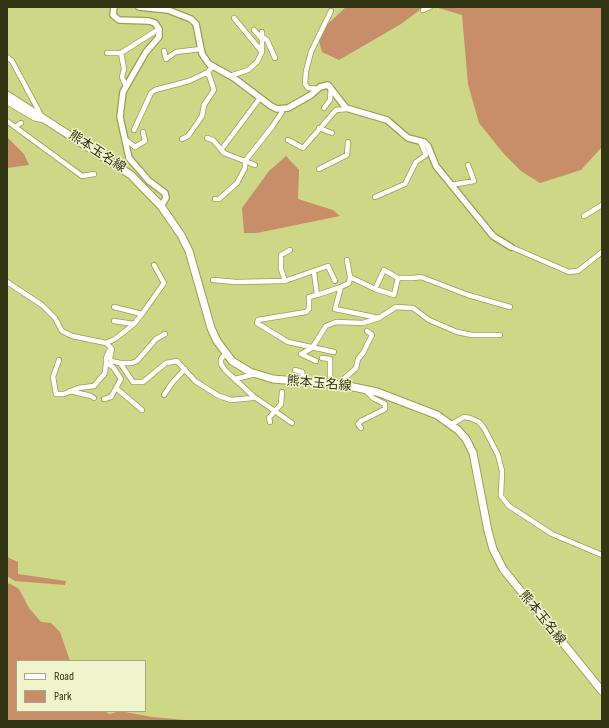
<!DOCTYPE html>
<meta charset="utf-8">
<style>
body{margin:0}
#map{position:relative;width:609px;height:728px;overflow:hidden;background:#ced786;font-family:"Sofia Sans Condensed",sans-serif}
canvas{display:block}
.frame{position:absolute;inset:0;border:8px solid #333614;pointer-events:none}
.legend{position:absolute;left:16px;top:660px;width:130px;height:52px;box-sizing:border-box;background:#eff4cd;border:1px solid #a4a883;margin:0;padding:5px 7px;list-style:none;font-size:12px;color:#333614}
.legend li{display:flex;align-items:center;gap:8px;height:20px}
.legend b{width:20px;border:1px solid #a4a883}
</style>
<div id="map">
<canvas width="609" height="728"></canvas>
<div class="frame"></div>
<ul class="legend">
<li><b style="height:5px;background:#fff"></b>Road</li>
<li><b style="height:11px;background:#c78e69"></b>Park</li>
</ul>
</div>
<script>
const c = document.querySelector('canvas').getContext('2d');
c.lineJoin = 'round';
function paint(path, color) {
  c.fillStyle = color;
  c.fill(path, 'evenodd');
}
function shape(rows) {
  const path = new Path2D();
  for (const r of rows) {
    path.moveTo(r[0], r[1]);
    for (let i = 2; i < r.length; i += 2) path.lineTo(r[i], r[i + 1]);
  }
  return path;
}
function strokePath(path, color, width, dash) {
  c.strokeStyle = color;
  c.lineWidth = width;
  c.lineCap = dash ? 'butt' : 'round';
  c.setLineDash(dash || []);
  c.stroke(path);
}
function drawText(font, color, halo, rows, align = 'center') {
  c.font = font + ' "Sofia Sans Condensed","Noto Sans JP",sans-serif';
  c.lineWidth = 3;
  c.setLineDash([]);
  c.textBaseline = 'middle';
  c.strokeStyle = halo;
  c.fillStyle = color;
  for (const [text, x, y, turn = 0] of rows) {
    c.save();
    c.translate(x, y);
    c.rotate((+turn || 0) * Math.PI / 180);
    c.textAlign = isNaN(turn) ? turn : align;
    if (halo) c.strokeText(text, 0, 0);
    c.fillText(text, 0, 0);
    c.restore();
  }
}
paint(shape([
 [346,7,424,7,401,24,339,60,322,52,317,34],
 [435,7,602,7,602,147,581,170,540,183,521,171,504,154,479,123,468,84,462,15],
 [7,137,24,154,29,165,7,168],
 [286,156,299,170,298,199,333,210,340,216,257,233,244,233,242,208,269,171],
 [7,557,18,562,18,574,66,581,65,585,15,581,7,576],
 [9,583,19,589,29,608,41,622,51,623,60,632,70,661,17,661,17,711,104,711,110,714,120,711,152,717,196,721,7,721,7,586]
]), '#c78e69');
const minor = shape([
 [423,10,430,7],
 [234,18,262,52],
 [254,30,262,39],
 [262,37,267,40,275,58],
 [164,51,166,59,176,52,201,49],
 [107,53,121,53,159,29],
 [121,53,124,69,122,77,126,86],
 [7,57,12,61,42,117],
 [230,76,248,70,257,62,262,52,262,32],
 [318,89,308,88,305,84,306,71,311,52,331,11],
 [7,102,34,118,42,120],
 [324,108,330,100,331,87],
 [7,121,82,176,94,174],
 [15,127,21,123],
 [319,128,332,133],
 [134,130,151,93,155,90,189,81,208,72],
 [207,138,213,140,224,153,255,165],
 [125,139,135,147,145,141,143,132],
 [182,139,188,136,198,122,202,116,204,105,214,90,208,72,212,67],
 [288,140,303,148,336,110,347,109],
 [221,150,260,98],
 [319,169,347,155,348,142],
 [451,185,474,181,468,165],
 [375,197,405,184,416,162,426,155,420,141],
 [215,199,219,199,237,183,245,168,245,161,272,127,282,112,281,109],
 [584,216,602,205],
 [511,247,569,272,578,271,602,252],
 [314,272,317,295,309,297,309,309,306,312,258,320,257,323,288,342,334,352],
 [350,277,375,289,384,270,398,278,394,295,375,289],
 [398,278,413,278,421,277,468,295,510,307],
 [213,280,236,282,285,281,328,266,335,281],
 [285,281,281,269,281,255,290,250],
 [7,282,42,305,55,318,62,331,72,336,106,343],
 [341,287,349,283,350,277,347,260],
 [317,295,341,287,335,309,379,318,396,307,413,308,429,320,457,332,472,335,500,335],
 [114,307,142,314,134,324],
 [142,314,164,283,154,265],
 [114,321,134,324,115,339,106,343,112,349,110,358,111,361,120,363,133,382,143,382,166,363,177,361,195,381,219,396,231,400,253,398,253,396,225,370,221,364,221,359,226,353],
 [322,358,330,359,330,377,337,385,356,368,358,359,363,353,372,335,367,331],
 [59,360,53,377,56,394,64,394,78,388,94,386,105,373,106,363],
 [316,361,301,354,312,348,326,326,336,322,363,323,379,318],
 [120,363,132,363,137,361,156,339,165,334],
 [295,370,302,372,304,382],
 [235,379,256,374],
 [116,388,142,410],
 [70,391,91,396,94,398],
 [164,395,172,383,185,369],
 [253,396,292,423],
 [104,399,111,397,121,379,113,367,106,363,106,358,110,349],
 [270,422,269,418,281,404,282,392],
 [452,424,464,417,470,418,479,422,484,428,498,455,502,471,501,496,509,506,552,534,602,555],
 [361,428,358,424,361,421,385,409,385,404,373,398,365,390]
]);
const tertiary = shape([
 [114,7,113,15,119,20,149,21,155,23,159,29,159,37,146,52,123,92,120,117,129,158,149,181,165,193,166,198,161,206],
 [139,7,168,10,191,19,196,24,202,54,209,64,234,78,271,106,277,109,288,108,311,95,320,87,328,85,346,108,387,120,408,138,424,142,428,146,436,166,493,236,511,247]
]);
const primary = shape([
 [7,95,131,175,161,206,181,235,189,251,211,328,217,341,232,361,250,372,273,379,344,385,377,392,437,415,458,430,466,439,473,453,488,531,493,549,503,569,602,691]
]);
strokePath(minor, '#98a050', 6);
strokePath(tertiary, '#98a050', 8);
strokePath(primary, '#98a050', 9);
strokePath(minor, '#fff', 4.5);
strokePath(tertiary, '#fff', 5.5);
strokePath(primary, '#fff', 7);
drawText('13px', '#333614', '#eff4cd', [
 ["熊本玉名線",97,152,33],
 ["熊本玉名線",319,384,5],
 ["熊本玉名線",542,618,51]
]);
</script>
